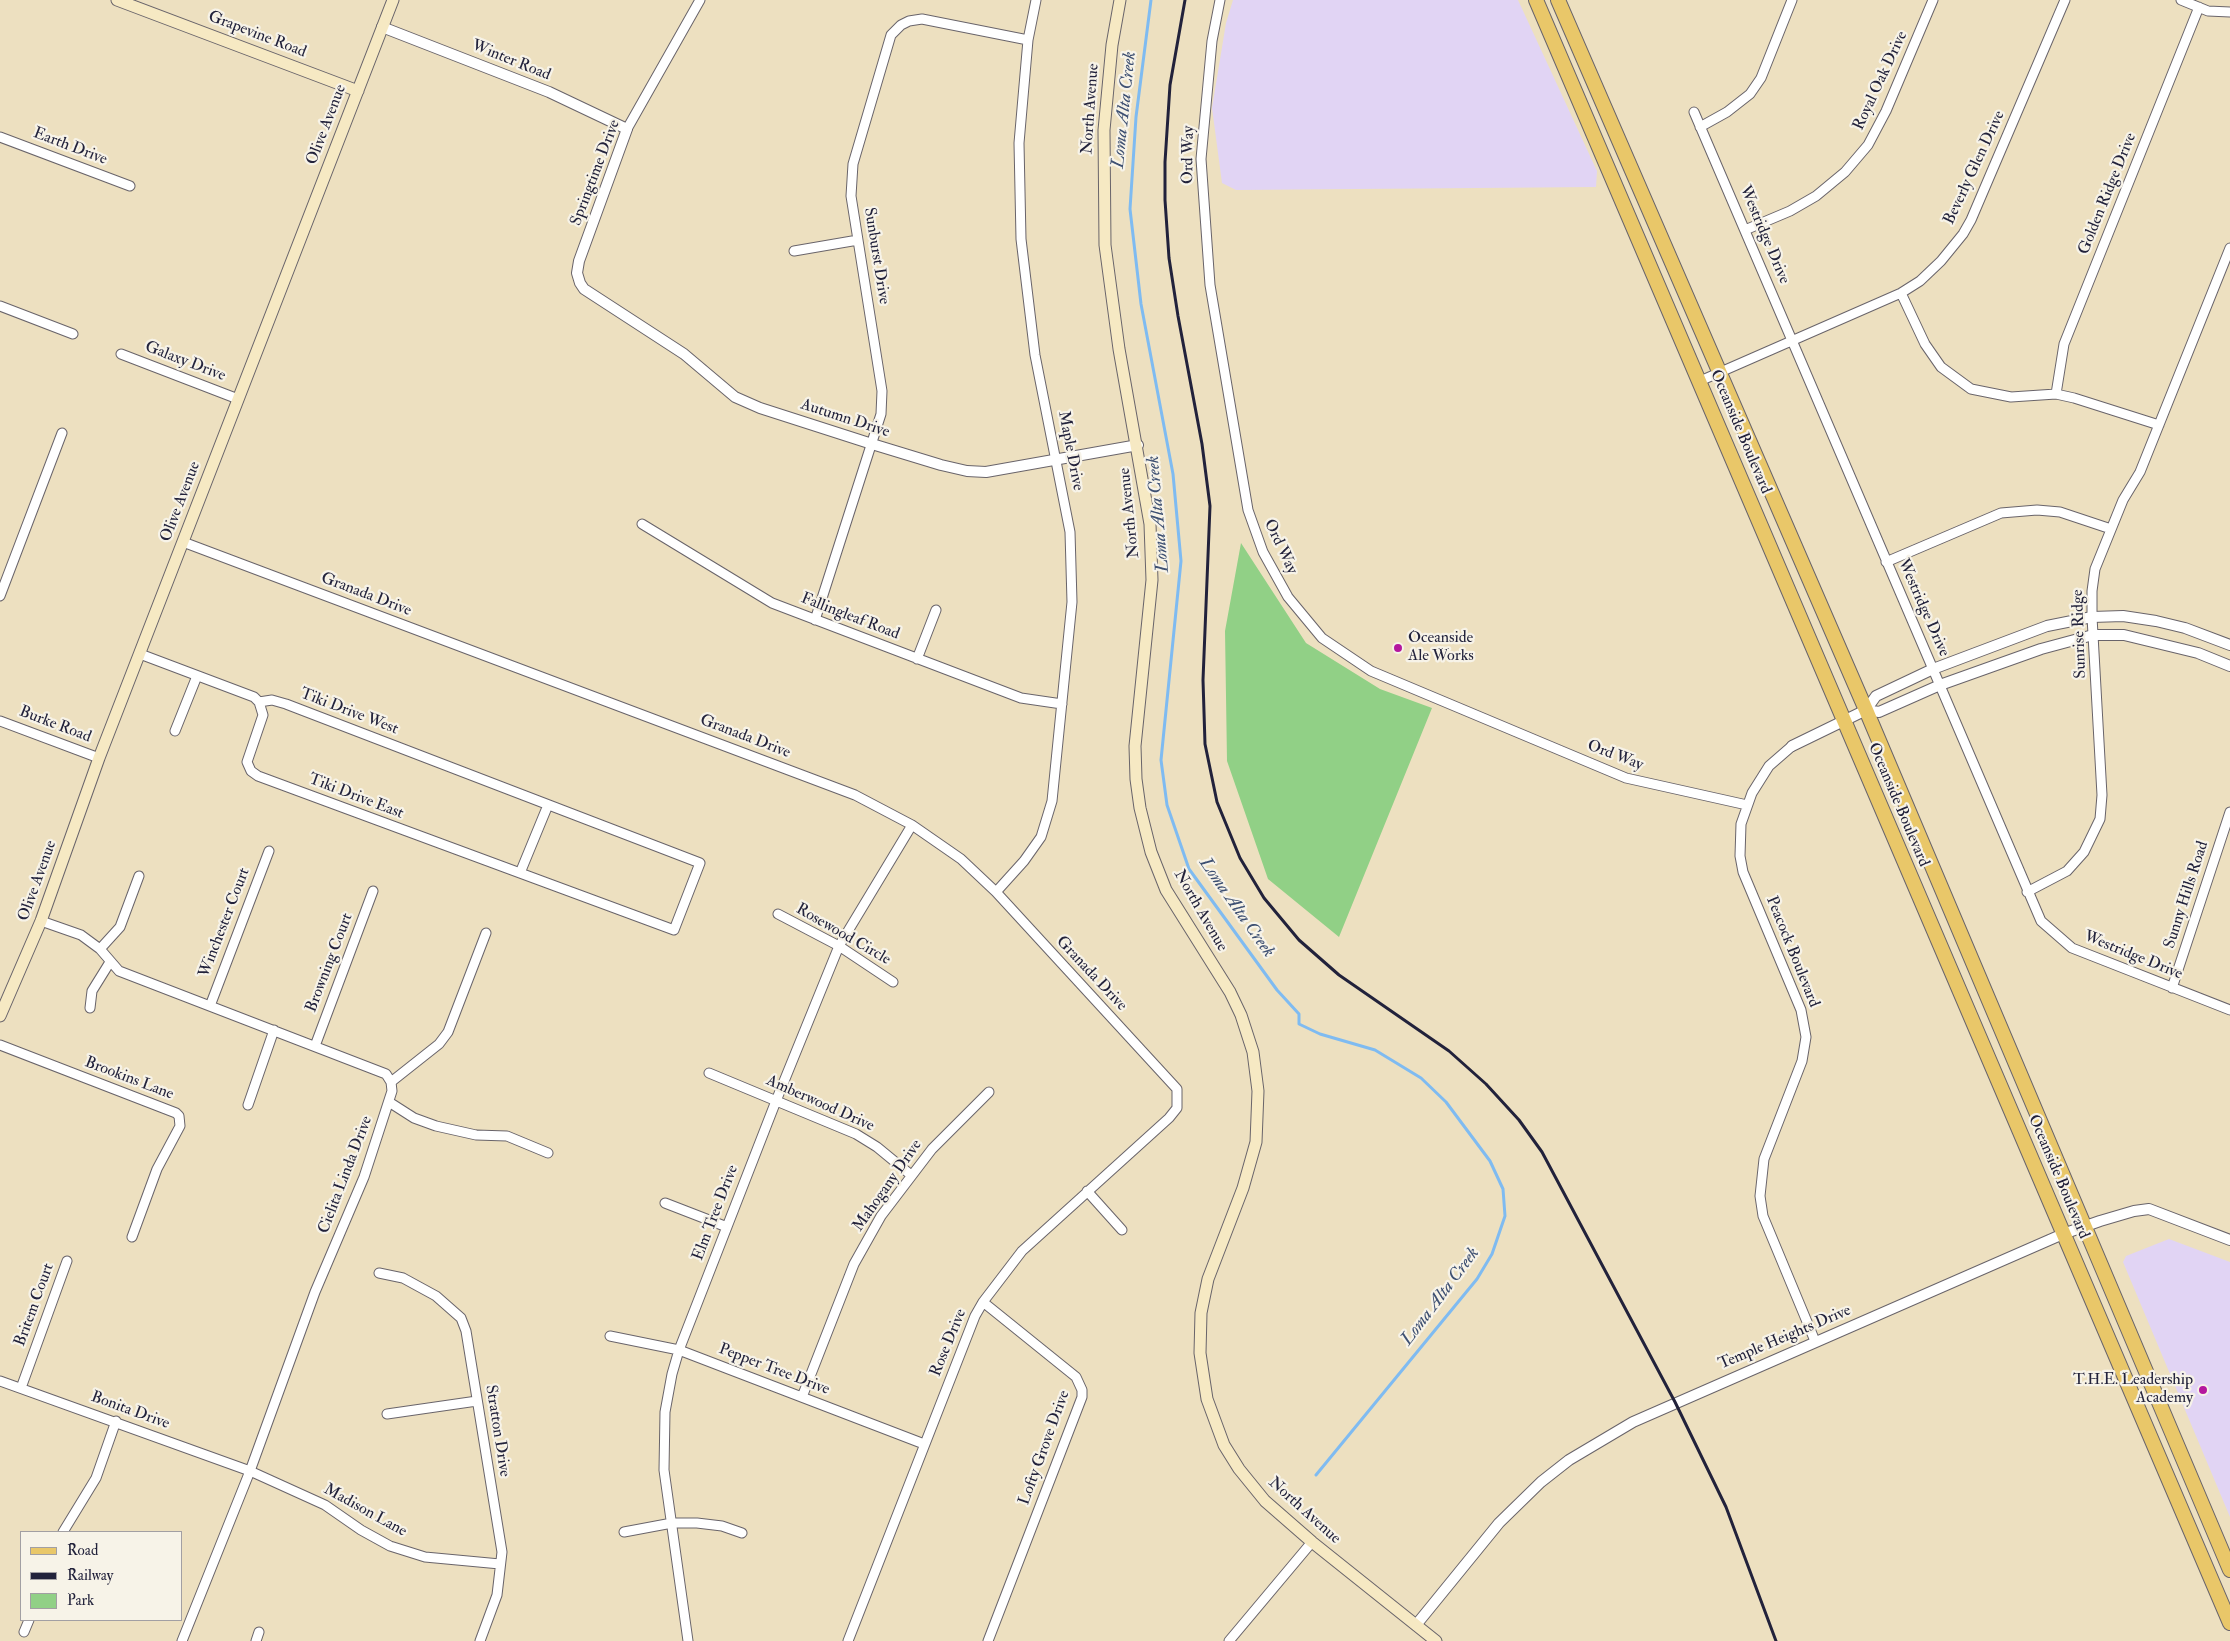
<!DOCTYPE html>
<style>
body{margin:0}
#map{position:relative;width:2230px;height:1641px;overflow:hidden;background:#ede0c0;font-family:"IM FELL Double Pica",serif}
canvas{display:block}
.legend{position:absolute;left:20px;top:1531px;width:162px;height:90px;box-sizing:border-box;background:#f7f3e8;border:1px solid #a29fa3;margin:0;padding:6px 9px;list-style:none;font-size:15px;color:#22223b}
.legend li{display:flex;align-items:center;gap:10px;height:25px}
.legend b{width:25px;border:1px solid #a29fa3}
</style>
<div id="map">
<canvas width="2230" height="1641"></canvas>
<ul class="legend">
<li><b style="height:6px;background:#e9c769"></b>Road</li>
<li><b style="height:6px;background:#22223b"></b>Railway</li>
<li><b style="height:14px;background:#91d086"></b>Park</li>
</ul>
</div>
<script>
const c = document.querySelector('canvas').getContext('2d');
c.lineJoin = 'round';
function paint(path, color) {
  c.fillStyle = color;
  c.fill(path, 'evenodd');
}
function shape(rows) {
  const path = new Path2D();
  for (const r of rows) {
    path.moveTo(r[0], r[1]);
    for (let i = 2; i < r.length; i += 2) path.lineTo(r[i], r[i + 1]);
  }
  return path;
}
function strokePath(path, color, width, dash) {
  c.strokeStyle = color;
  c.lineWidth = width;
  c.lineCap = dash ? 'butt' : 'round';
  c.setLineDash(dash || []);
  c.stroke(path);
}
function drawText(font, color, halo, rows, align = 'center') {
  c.font = font + ' "IM FELL Double Pica",serif';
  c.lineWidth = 4.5;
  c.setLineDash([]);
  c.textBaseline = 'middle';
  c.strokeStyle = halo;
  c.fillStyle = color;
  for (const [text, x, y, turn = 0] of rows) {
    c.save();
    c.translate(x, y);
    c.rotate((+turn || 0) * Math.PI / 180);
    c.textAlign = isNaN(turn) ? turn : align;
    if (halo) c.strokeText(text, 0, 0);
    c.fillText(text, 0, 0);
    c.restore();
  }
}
paint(shape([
 [1233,0,1518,0,1597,171,1596,187,1236,190,1222,183,1212,108,1226,23],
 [2169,1239,2230,1262,2230,1517,2123,1262,2126,1256]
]), '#e1d4f4');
paint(shape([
 [1241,543,1306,643,1380,689,1432,708,1339,937,1268,879,1227,761,1225,631]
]), '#91d086');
strokePath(shape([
 [1151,0,1136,117,1130,209,1141,304,1173,474,1181,561,1161,760,1167,805,1189,869,1277,990,1299,1014,1299,1024,1320,1034,1375,1050,1421,1078,1446,1102,1490,1161,1503,1189,1505,1216,1492,1254,1477,1279,1316,1475]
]), '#7fbbf1', 3);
const minor = shape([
 [1220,0,1212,41,1201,159,1210,285,1248,510,1263,552,1288,597,1322,638,1371,671,1626,778,1747,805],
 [2181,0,2208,11,2230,12],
 [1694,112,2041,921,2072,948,2230,1010],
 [1700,127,1727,112,1750,94,1761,78,1792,0],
 [627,129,700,0],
 [0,137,130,186],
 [1745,230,1790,211,1816,196,1845,172,1868,145,1886,111,1933,0],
 [794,251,858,240],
 [1901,293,1925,344,1941,367,1971,389,2011,397,2056,394,2074,398,2159,425],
 [0,306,73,334],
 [121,354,238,399],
 [1700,381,1901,293,1920,281,1941,261,1963,234,1971,220,2065,0],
 [2056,394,2064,344,2199,7],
 [642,524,772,603,1021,698,1062,704],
 [183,542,855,795,912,825,961,859,996,892,1177,1089,1177,1108,1169,1118,1022,1251,983,1302,975,1316,848,1641],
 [1886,562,2001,513,2037,510,2060,512,2111,529],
 [0,596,62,433],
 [815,620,881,414,882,391,851,196,853,164,891,35,901,25,909,21,922,19,1028,40],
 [140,654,254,697,259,702,263,715,247,762,251,771,258,776,674,930,700,863,286,704,272,700,259,702],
 [917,659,936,610],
 [0,721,99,758],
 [175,731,197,676],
 [1792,746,1769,766,1752,793,1741,824,1740,856,1743,872,1801,1010,1806,1037,1802,1061,1764,1159,1760,1196,1763,1216,1815,1341],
 [520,873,548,805],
 [996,892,1024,861,1041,837,1052,801,1072,602,1070,532,1035,355,1021,239,1019,143,1028,40,1036,0],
 [2027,892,2067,871,2084,852,2100,819,2102,795,2092,617,2092,591,2095,569,2123,500,2140,472,2230,248],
 [778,914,839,946,893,982],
 [41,921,81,935,100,949,119,971,386,1074,391,1082,392,1091,364,1177,315,1292,250,1471,182,1641],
 [100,949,120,927,139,876],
 [2172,988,2230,812],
 [210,1006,269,851],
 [90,1008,92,991,110,962],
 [0,1045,176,1113,179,1116,180,1126,157,1169,132,1237],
 [315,1046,373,891],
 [709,1073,856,1134,877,1147,911,1175],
 [391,1082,439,1044,448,1032,486,933],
 [389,1102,414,1118,436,1126,476,1135,507,1136,548,1153],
 [248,1105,274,1030],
 [1087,1191,1122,1230],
 [665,1203,727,1227],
 [379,1273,403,1278,436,1296,461,1318,466,1331,502,1552,497,1595,480,1641],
 [983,1302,1076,1377,1082,1390,1082,1397,988,1641],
 [610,1336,679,1350,924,1444],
 [0,1381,250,1471,325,1505,361,1530,390,1546,425,1557,500,1564],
 [21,1388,67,1261],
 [802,1397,854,1264,881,1216,932,1149,989,1092],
 [387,1414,477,1401],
 [63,1532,96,1478,116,1421],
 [624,1532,672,1523,697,1523,722,1526,742,1533],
 [24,1632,29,1620],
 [256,1641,259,1632],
 [688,1641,664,1470,665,1412,672,1374,679,1350,776,1101,839,946,912,825],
 [1229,1641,1312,1542]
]);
const tertiary = shape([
 [382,27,549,92,627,129,579,261,577,273,580,283,584,289,684,354,735,397,760,408,872,444,941,465,967,471,986,472,1138,445],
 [1866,710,1876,696,1933,669,2047,626,2092,617,2123,616,2156,621,2185,628,2230,645],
 [1792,746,1866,710,1879,712,1940,685,2041,649,2093,635,2124,635,2198,653,2230,666],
 [1416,1625,1499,1523,1541,1482,1569,1460,1633,1422,2063,1234,2100,1221,2134,1211,2149,1209,2230,1240]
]);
const secondary = shape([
 [117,0,358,91],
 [1120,0,1112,45,1104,130,1105,245,1119,349,1150,524,1152,580,1135,746,1136,779,1140,808,1151,852,1166,890,1230,992,1241,1015,1253,1052,1258,1091,1256,1142,1243,1188,1208,1279,1201,1313,1200,1353,1207,1399,1224,1445,1239,1469,1265,1501,1312,1542,1436,1641],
 [0,1016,41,921,99,758,393,0]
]);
const primary = shape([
 [1536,0,2230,1623],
 [1558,0,1866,710,2230,1570]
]);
strokePath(minor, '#69646a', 11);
strokePath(tertiary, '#69646a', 12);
strokePath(secondary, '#69646a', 13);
strokePath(primary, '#69646a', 16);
strokePath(minor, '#fff', 9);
strokePath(tertiary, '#fff', 10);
strokePath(secondary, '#f6e9c3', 11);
strokePath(primary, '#e9c769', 14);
strokePath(shape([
 [1185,0,1170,85,1165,162,1165,200,1169,258,1178,316,1202,444,1210,506,1203,680,1205,744,1217,802,1240,858,1264,898,1299,940,1339,975,1449,1051,1486,1084,1519,1120,1542,1152,1675,1402,1726,1507,1776,1641]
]), '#22223b', 3);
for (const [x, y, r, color] of [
 [1398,648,5,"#b5179e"],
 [2203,1390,5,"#b5179e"]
]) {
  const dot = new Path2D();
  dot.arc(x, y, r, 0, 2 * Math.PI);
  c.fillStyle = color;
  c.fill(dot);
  strokePath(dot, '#f7f3e8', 2);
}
drawText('16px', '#22223b', '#f7f3e8', [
 ["Grapevine Road",257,35,21],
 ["Winter Road",511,61,22],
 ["Royal Oak Drive",1881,81,-65],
 ["North Avenue",1091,109,-86],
 ["Olive Avenue",327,125,-69],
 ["Earth Drive",70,147,21],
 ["Ord Way",1189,155,-89],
 ["Beverly Glen Drive",1975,168,-65],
 ["Springtime Drive",596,173,-69],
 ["Golden Ridge Drive",2108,194,-68],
 ["Westridge Drive",1764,235,67],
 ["Sunburst Drive",876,256,81],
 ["Galaxy Drive",185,362,21],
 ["Autumn Drive",845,419,18],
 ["Oceanside Boulevard",1740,432,67],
 ["Maple Drive",1070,451,79],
 ["Olive Avenue",181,502,-69],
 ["North Avenue",1130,513,-96],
 ["Ord Way",1280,547,65],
 ["Granada Drive",366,595,21],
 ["Westridge Drive",1923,608,66],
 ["Fallingleaf Road",850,617,21],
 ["Sunrise Ridge",2080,634,-92],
 ["Tiki Drive West",349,712,21],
 ["Burke Road",55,725,21],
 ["Granada Drive",745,737,21],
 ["Ord Way",1615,756,21],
 ["Tiki Drive East",356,797,21],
 ["Oceanside Boulevard",1898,805,67],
 ["Olive Avenue",38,881,-70],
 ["Sunny Hills Road",2187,895,-72],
 ["North Avenue",1200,911,60],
 ["Winchester Court",225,923,-69],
 ["Rosewood Circle",843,935,30],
 ["Peacock Boulevard",1792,952,68],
 ["Westridge Drive",2133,956,22],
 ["Browning Court",330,963,-69],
 ["Granada Drive",1091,974,47],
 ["Brookins Lane",129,1079,21],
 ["Amberwood Drive",820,1104,24],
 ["Cielita Linda Drive",346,1175,-69],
 ["Oceanside Boulevard",2058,1177,67],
 ["Mahogany Drive",888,1186,-55],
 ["Elm Tree Drive",716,1213,-69],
 ["Britem Court",35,1305,-70],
 ["Temple Heights Drive",1785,1338,-23],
 ["Rose Drive",949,1343,-68],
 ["Pepper Tree Drive",774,1370,21],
 ["Bonita Drive",130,1411,20],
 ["Stratton Drive",497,1431,81],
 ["Lofty Grove Drive",1045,1448,-70],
 ["Madison Lane",365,1511,29],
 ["North Avenue",1304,1511,42]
]);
drawText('16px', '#22223b', '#f7f3e8', [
 ["Oceanside",1408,639],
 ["Ale Works",1408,657],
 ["T.H.E. Leadership",2193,1381,"right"],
 ["Academy",2193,1399,"right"]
], 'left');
drawText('italic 18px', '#3e5072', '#f7f3e8', [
 ["Loma Alta Creek",1125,110,-84],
 ["Loma Alta Creek",1159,514,-95],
 ["Loma Alta Creek",1236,908,55],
 ["Loma Alta Creek",1441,1297,-53]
]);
</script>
